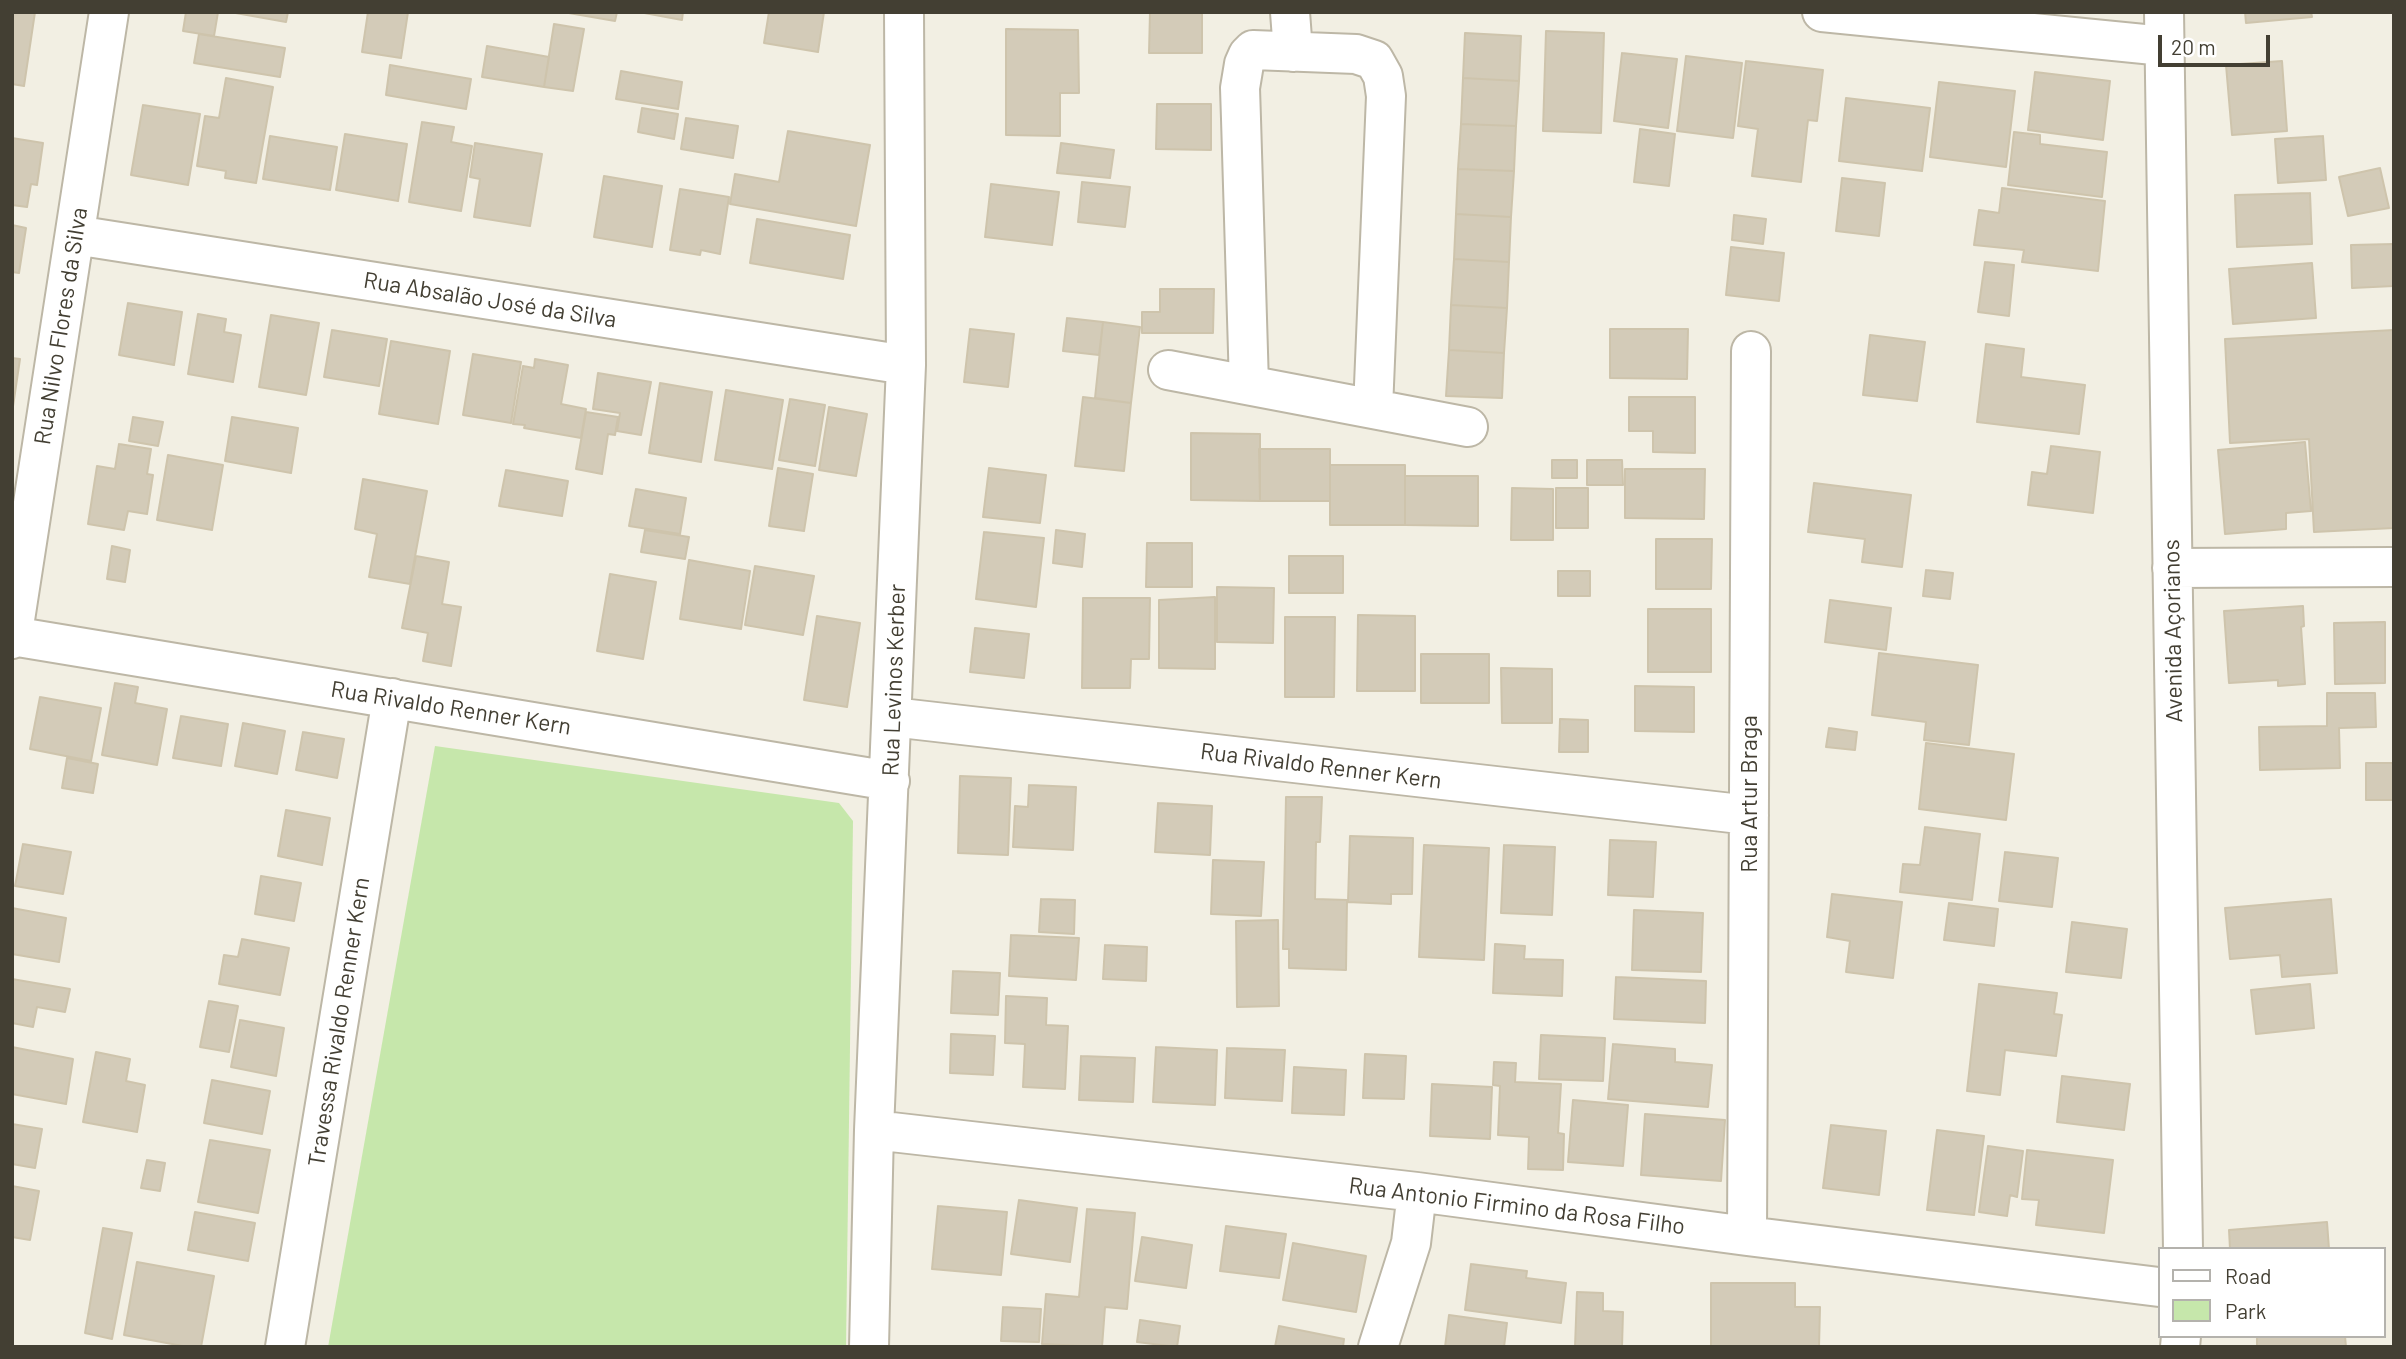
<!DOCTYPE html>
<meta charset="utf-8">
<style>
body{margin:0}
#map{position:relative;width:2406px;height:1359px;overflow:hidden;background:#f2efe3;font-family:Barlow,sans-serif}
canvas{display:block}
.frame{position:absolute;inset:0;border:14px solid #433f33;pointer-events:none}
.legend{position:absolute;left:2158px;top:1247px;width:228px;height:91px;box-sizing:border-box;background:#fff;border:2px solid #b4b2ad;margin:0;padding:9px 12px;list-style:none;font-size:21px;color:#433f33}
.legend li{display:flex;align-items:center;gap:14px;height:35px}
.legend b{width:35px;border:2px solid #b4b2ad}
.scale{position:absolute;left:2158px;top:35px;width:112px;height:32px;box-sizing:border-box;border:4px solid #433f33;border-top:0;padding-left:9px;font-size:21px;line-height:24px;white-space:nowrap;color:#433f33;-webkit-text-stroke:5px #fff;paint-order:stroke}
</style>
<div id="map">
<canvas width="2406" height="1359"></canvas>
<div class="frame"></div>
<ul class="legend">
<li><b style="height:9px;background:#fff"></b>Road</li>
<li><b style="height:19px;background:#c6e7ab"></b>Park</li>
</ul>
<div class="scale">20 m</div>
</div>
<script>
const c = document.querySelector('canvas').getContext('2d');
c.lineJoin = 'round';
function paint(path, color) {
  c.fillStyle = color;
  c.fill(path, 'evenodd');
}
function shape(rows) {
  const path = new Path2D();
  for (const r of rows) {
    path.moveTo(r[0], r[1]);
    for (let i = 2; i < r.length; i += 2) path.lineTo(r[i], r[i + 1]);
  }
  return path;
}
function strokePath(path, color, width, dash) {
  c.strokeStyle = color;
  c.lineWidth = width;
  c.lineCap = dash ? 'butt' : 'round';
  c.setLineDash(dash || []);
  c.stroke(path);
}
function drawText(font, color, halo, rows, align = 'center') {
  c.font = font + ' Barlow,sans-serif';
  c.lineWidth = 6;
  c.setLineDash([]);
  c.textBaseline = 'middle';
  c.strokeStyle = halo;
  c.fillStyle = color;
  for (const [text, x, y, turn = 0] of rows) {
    c.save();
    c.translate(x, y);
    c.rotate((+turn || 0) * Math.PI / 180);
    c.textAlign = isNaN(turn) ? turn : align;
    if (halo) c.strokeText(text, 0, 0);
    c.fillText(text, 0, 0);
    c.restore();
  }
}
paint(shape([
 [435,746,839,803,853,821,846,1347,328,1347]
]), '#c6e7ab');
const building = shape([
 [12,12,35,12,24,86,12,84,12,12],
 [186,12,218,12,214,36,183,31,186,12],
 [230,12,288,12,286,22,230,12],
 [368,12,408,12,401,58,362,52,368,12],
 [563,12,617,12,615,21,563,12],
 [639,12,683,12,682,20,639,12],
 [769,12,824,12,818,52,764,43,769,12],
 [1150,12,1202,12,1202,53,1149,53,1150,12],
 [2245,12,2311,12,2312,17,2246,23,2245,12],
 [554,24,584,29,573,91,544,87,554,24],
 [1006,29,1078,30,1079,93,1060,93,1060,136,1006,135,1006,29],
 [1546,31,1604,33,1601,133,1543,131,1546,31],
 [1465,33,1521,36,1519,81,1463,78,1465,33],
 [199,34,285,48,280,77,194,63,199,34],
 [487,46,549,57,544,87,482,77,487,46],
 [1622,53,1677,59,1668,128,1614,121,1622,53],
 [1686,56,1742,63,1733,138,1677,131,1686,56],
 [1746,61,1823,70,1817,121,1808,120,1801,182,1752,176,1758,129,1738,126,1746,61],
 [2282,61,2287,131,2232,135,2226,65,2282,61],
 [390,65,471,79,466,109,386,95,390,65],
 [621,71,682,82,678,109,616,99,621,71],
 [2035,72,2110,81,2103,140,2028,130,2035,72],
 [226,78,273,87,256,183,225,178,226,171,197,166,205,116,219,118,226,78],
 [1463,78,1519,81,1516,126,1461,124,1463,78],
 [1939,82,2015,91,2006,167,1930,157,1939,82],
 [1846,98,1930,108,1922,171,1839,161,1846,98],
 [1157,104,1211,104,1211,150,1156,149,1157,104],
 [143,105,200,114,188,185,131,175,143,105],
 [642,108,678,114,674,139,638,132,642,108],
 [686,118,738,126,733,158,681,149,686,118],
 [422,122,454,127,451,142,472,146,461,211,409,202,422,122],
 [1461,124,1516,126,1514,171,1458,169,1461,124],
 [1640,129,1675,134,1669,186,1634,182,1640,129],
 [788,131,870,145,856,226,730,204,735,174,779,182,788,131],
 [2014,132,2040,135,2040,144,2107,152,2102,197,2008,185,2014,132],
 [345,134,407,144,398,201,336,190,345,134],
 [270,136,337,147,330,190,263,179,270,136],
 [2323,136,2326,180,2278,183,2275,139,2323,136],
 [12,138,43,143,37,185,31,184,27,207,12,205,12,138],
 [475,143,542,154,530,226,474,217,480,179,470,177,475,143],
 [1061,143,1114,150,1110,178,1057,173,1061,143],
 [2380,168,2389,208,2348,216,2339,177,2380,168],
 [1458,169,1514,171,1511,217,1456,214,1458,169],
 [604,176,662,186,652,247,594,237,604,176],
 [1842,178,1885,183,1879,236,1836,231,1842,178],
 [1082,182,1130,187,1125,227,1078,222,1082,182],
 [991,184,1059,192,1052,245,985,237,991,184],
 [2002,188,2105,201,2098,271,2022,262,2024,250,1974,245,1979,210,1999,213,2002,188],
 [680,189,729,197,720,254,701,250,700,255,670,250,680,189],
 [2310,193,2312,244,2237,247,2235,195,2310,193],
 [1456,214,1511,217,1509,262,1454,259,1456,214],
 [1734,215,1766,219,1763,244,1732,240,1734,215],
 [757,219,850,235,843,279,750,263,757,219],
 [12,225,26,228,19,273,12,272,12,225],
 [2394,244,2394,286,2352,288,2351,245,2394,244],
 [1731,247,1784,253,1779,301,1726,295,1731,247],
 [1454,259,1509,262,1507,308,1451,305,1454,259],
 [1985,262,2014,265,2009,316,1978,312,1985,262],
 [2312,263,2316,318,2233,324,2229,269,2312,263],
 [1160,289,1214,289,1213,333,1142,333,1142,312,1160,312,1160,289],
 [128,303,182,312,174,365,119,355,128,303],
 [1451,305,1507,308,1504,353,1449,350,1451,305],
 [198,314,226,319,224,332,241,335,233,382,188,374,198,314],
 [271,315,319,323,306,395,259,387,271,315],
 [1067,318,1103,322,1099,355,1063,351,1067,318],
 [1103,322,1140,327,1131,403,1095,398,1103,322],
 [970,329,1014,334,1008,387,964,382,970,329],
 [1610,329,1688,329,1687,379,1610,378,1610,329],
 [332,330,387,339,379,386,324,377,332,330],
 [2394,330,2394,528,2314,532,2309,439,2230,443,2225,339,2394,330],
 [1870,335,1925,342,1917,401,1863,395,1870,335],
 [391,341,450,351,438,424,379,414,391,341],
 [1986,344,2024,349,2021,377,2085,385,2079,434,1977,422,1986,344],
 [1449,350,1504,353,1502,398,1446,396,1449,350],
 [473,354,521,362,511,423,463,415,473,354],
 [12,358,20,359,12,413,12,358],
 [535,359,568,365,561,404,586,409,581,438,524,428,525,425,513,424,523,366,534,368,535,359],
 [598,373,651,382,641,435,617,431,620,413,593,409,598,373],
 [660,383,712,392,701,462,649,453,660,383],
 [726,390,783,400,772,469,715,460,726,390],
 [1083,397,1131,403,1124,471,1075,466,1083,397],
 [1629,397,1695,397,1695,453,1653,452,1653,431,1629,431,1629,397],
 [790,399,825,405,815,466,779,460,790,399],
 [829,407,867,414,856,476,819,470,829,407],
 [586,412,618,417,615,435,608,434,602,474,576,469,586,412],
 [133,417,163,422,158,446,129,441,133,417],
 [232,417,298,428,291,473,225,461,232,417],
 [1191,433,1260,434,1260,501,1191,500,1191,433],
 [2305,442,2311,511,2286,513,2286,529,2225,534,2218,450,2305,442],
 [119,444,151,449,147,474,153,475,147,514,128,511,124,530,88,524,97,466,115,469,119,444],
 [2051,446,2100,452,2093,513,2028,505,2032,472,2047,474,2051,446],
 [1259,449,1330,449,1330,501,1260,501,1259,449],
 [168,455,223,465,212,530,157,520,168,455],
 [1552,460,1577,460,1577,478,1552,478,1552,460],
 [1587,460,1622,460,1623,485,1587,485,1587,460],
 [1330,465,1405,465,1405,525,1330,525,1330,465],
 [778,468,813,474,804,531,769,526,778,468],
 [989,468,1046,475,1040,523,983,517,989,468],
 [1625,469,1705,469,1704,519,1625,518,1625,469],
 [506,470,568,481,562,516,499,506,506,470],
 [1405,476,1478,476,1478,526,1405,525,1405,476],
 [363,479,427,491,410,584,369,577,377,534,355,529,363,479],
 [1814,483,1911,495,1902,567,1862,562,1865,539,1808,532,1814,483],
 [1512,488,1553,489,1553,540,1511,540,1512,488],
 [1556,488,1588,488,1588,528,1556,528,1556,488],
 [636,489,686,498,680,534,629,526,636,489],
 [645,530,689,537,685,559,641,552,645,530],
 [1056,530,1085,534,1082,567,1053,563,1056,530],
 [984,532,1044,538,1036,607,976,599,984,532],
 [1656,539,1712,539,1711,589,1656,589,1656,539],
 [1147,543,1192,543,1192,587,1146,587,1147,543],
 [112,546,130,550,125,582,107,579,112,546],
 [416,556,449,562,442,604,461,607,451,666,423,661,428,633,402,628,416,556],
 [1289,556,1343,556,1343,593,1289,593,1289,556],
 [689,560,750,571,741,629,680,619,689,560],
 [755,566,814,576,803,635,745,625,755,566],
 [1926,570,1953,573,1950,599,1923,596,1926,570],
 [1558,571,1590,571,1590,596,1558,596,1558,571],
 [610,574,656,582,643,659,597,651,610,574],
 [1217,587,1274,588,1273,643,1217,642,1217,587],
 [1215,597,1215,669,1159,668,1159,600,1215,597],
 [1083,598,1150,598,1149,659,1131,659,1130,688,1082,688,1083,598],
 [1830,600,1891,608,1886,650,1825,642,1830,600],
 [2303,606,2304,626,2301,627,2305,684,2278,686,2278,680,2229,683,2224,611,2303,606],
 [1648,609,1711,609,1711,672,1648,672,1648,609],
 [1358,615,1415,616,1415,691,1357,691,1358,615],
 [817,616,860,623,847,707,804,700,817,616],
 [1285,617,1335,617,1334,697,1285,697,1285,617],
 [2385,622,2385,683,2335,684,2334,623,2385,622],
 [975,628,1029,634,1024,678,970,672,975,628],
 [1879,653,1978,665,1969,745,1924,740,1926,722,1872,715,1879,653],
 [1421,654,1489,654,1489,703,1421,703,1421,654],
 [1501,668,1552,669,1552,723,1502,723,1501,668],
 [115,683,138,687,135,703,167,709,157,765,102,755,115,683],
 [1635,686,1694,687,1694,732,1635,731,1635,686],
 [2327,693,2375,693,2376,727,2339,728,2340,768,2260,770,2259,727,2327,726,2327,693],
 [40,697,101,708,91,761,30,749,40,697],
 [181,716,228,724,221,766,173,758,181,716],
 [1560,719,1588,720,1588,752,1559,752,1560,719],
 [243,723,285,731,277,774,235,766,243,723],
 [1829,728,1857,732,1855,750,1826,747,1829,728],
 [303,732,344,739,337,778,296,770,303,732],
 [1926,743,2014,754,2006,820,1919,809,1926,743],
 [67,758,98,764,93,793,62,788,67,758],
 [2366,763,2394,763,2394,800,2366,800,2366,763],
 [960,776,1011,778,1008,855,958,853,960,776],
 [1029,785,1076,787,1073,850,1013,847,1015,806,1028,807,1029,785],
 [1286,797,1322,797,1320,842,1316,842,1315,899,1347,900,1346,970,1289,968,1289,949,1283,949,1286,797],
 [1158,803,1212,806,1210,855,1155,852,1158,803],
 [286,810,330,818,322,865,278,856,286,810],
 [1925,827,1980,834,1972,900,1900,892,1903,864,1920,865,1925,827],
 [1350,836,1413,838,1412,894,1391,894,1391,904,1348,902,1350,836],
 [1610,840,1656,842,1653,897,1608,895,1610,840],
 [23,844,71,852,63,894,15,886,23,844],
 [1424,845,1489,848,1484,960,1419,957,1424,845],
 [1504,845,1555,847,1552,915,1501,913,1504,845],
 [2005,852,2058,858,2052,907,1999,901,2005,852],
 [1213,860,1264,862,1261,916,1211,914,1213,860],
 [261,876,301,883,294,921,255,914,261,876],
 [1832,894,1902,902,1893,978,1846,972,1850,941,1827,937,1832,894],
 [1041,899,1075,900,1074,934,1039,932,1041,899],
 [2331,899,2337,973,2282,977,2280,955,2230,959,2225,908,2331,899],
 [1949,903,1998,909,1994,946,1944,940,1949,903],
 [12,908,66,918,59,962,12,954,12,908],
 [1634,910,1703,913,1701,972,1632,970,1634,910],
 [1278,920,1279,1006,1237,1007,1236,921,1278,920],
 [2072,922,2127,929,2121,978,2066,972,2072,922],
 [1011,935,1079,938,1076,980,1009,976,1011,935],
 [242,939,289,948,280,995,219,984,224,955,238,957,242,939],
 [1495,944,1525,946,1524,959,1563,960,1562,996,1493,993,1495,944],
 [1105,945,1147,947,1146,981,1103,979,1105,945],
 [953,971,1000,973,998,1015,951,1013,953,971],
 [1616,977,1706,981,1705,1023,1614,1019,1616,977],
 [12,979,70,989,65,1012,37,1007,33,1027,12,1023,12,979],
 [1979,984,2057,993,2054,1014,2062,1015,2056,1056,2005,1050,2000,1095,1967,1091,1979,984],
 [2310,984,2314,1028,2256,1034,2251,990,2310,984],
 [1006,996,1047,998,1046,1025,1068,1026,1065,1089,1023,1087,1025,1044,1005,1043,1006,996],
 [209,1001,238,1006,229,1052,200,1047,209,1001],
 [240,1020,284,1028,276,1076,231,1067,240,1020],
 [951,1034,995,1036,993,1075,950,1073,951,1034],
 [1541,1035,1605,1038,1603,1081,1539,1079,1541,1035],
 [1613,1044,1675,1049,1675,1062,1712,1065,1708,1107,1608,1099,1613,1044],
 [12,1047,73,1059,66,1104,12,1094,12,1047],
 [1156,1047,1217,1050,1215,1105,1153,1102,1156,1047],
 [1227,1048,1285,1050,1282,1101,1225,1098,1227,1048],
 [96,1052,130,1059,126,1081,145,1085,137,1132,83,1122,96,1052],
 [1365,1054,1406,1056,1404,1099,1363,1098,1365,1054],
 [1081,1056,1135,1058,1133,1102,1079,1100,1081,1056],
 [1494,1062,1516,1063,1515,1082,1561,1084,1558,1133,1564,1134,1563,1170,1528,1169,1529,1137,1498,1135,1500,1086,1493,1085,1494,1062],
 [1294,1067,1346,1070,1344,1115,1292,1113,1294,1067],
 [2062,1076,2130,1084,2124,1130,2057,1122,2062,1076],
 [212,1080,270,1091,262,1134,204,1123,212,1080],
 [1432,1084,1492,1087,1490,1139,1430,1136,1432,1084],
 [1573,1100,1628,1105,1623,1166,1568,1162,1573,1100],
 [1645,1114,1725,1120,1721,1181,1641,1175,1645,1114],
 [12,1124,42,1129,35,1168,12,1164,12,1124],
 [1831,1125,1886,1131,1879,1195,1823,1188,1831,1125],
 [1937,1130,1984,1136,1974,1215,1927,1210,1937,1130],
 [210,1140,270,1150,258,1213,198,1202,210,1140],
 [1988,1146,2023,1151,2017,1197,2010,1195,2007,1216,1979,1212,1988,1146],
 [2027,1150,2113,1160,2104,1233,2036,1225,2039,1200,2022,1199,2027,1150],
 [147,1160,165,1163,160,1191,141,1188,147,1160],
 [12,1186,39,1191,30,1240,12,1237,12,1186],
 [1019,1200,1077,1208,1070,1262,1011,1254,1019,1200],
 [938,1206,1007,1212,1001,1275,932,1269,938,1206],
 [1087,1209,1135,1213,1127,1309,1105,1307,1102,1347,1042,1344,1046,1294,1079,1297,1087,1209],
 [195,1212,255,1223,248,1261,188,1250,195,1212],
 [2327,1222,2329,1249,2230,1249,2229,1230,2327,1222],
 [1226,1226,1286,1234,1279,1278,1220,1271,1226,1226],
 [103,1228,132,1233,112,1339,85,1333,103,1228],
 [1142,1237,1192,1245,1186,1288,1135,1281,1142,1237],
 [1293,1243,1366,1256,1356,1312,1283,1300,1293,1243],
 [137,1262,214,1276,201,1347,188,1347,124,1335,137,1262],
 [1471,1264,1527,1271,1526,1278,1566,1283,1561,1323,1465,1310,1471,1264],
 [1711,1283,1795,1283,1795,1307,1820,1307,1819,1347,1711,1347,1711,1283],
 [1577,1292,1603,1293,1603,1311,1623,1312,1622,1347,1575,1347,1577,1292],
 [1003,1307,1041,1309,1039,1342,1001,1341,1003,1307],
 [1449,1315,1507,1323,1504,1347,1445,1347,1449,1315],
 [1140,1320,1180,1326,1177,1347,1137,1342,1140,1320],
 [1279,1326,1344,1339,1343,1347,1275,1347,1279,1326],
 [2257,1336,2345,1336,2346,1347,2257,1347,2257,1336]
]);
paint(building, '#d3cbb8');
strokePath(building, '#cec4ac', 2);
const minor = shape([
 [1290,12,1293,52],
 [1822,12,2164,46],
 [2164,12,2183,1249],
 [75,235,906,365],
 [1168,370,1468,427],
 [1249,385,1241,119,1240,88,1244,64,1248,55,1253,50,1356,54,1374,60,1383,76,1386,96,1373,409],
 [2172,568,2394,567],
 [12,636,890,781],
 [12,639,109,12],
 [892,717,1749,815],
 [874,1130,1417,1192,1747,1236,2159,1287],
 [1747,1236,1751,351],
 [285,1347,392,698],
 [869,1347,874,1130,906,365,904,12],
 [1378,1347,1411,1243,1417,1192],
 [2180,1347,2181,1336]
]);
strokePath(minor, '#bdb7a6', 42);
strokePath(minor, '#fff', 38);
drawText('23px', '#433f33', '#fff', [
 ["Rua Absalão José da Silva",490,300,9],
 ["Rua Nilvo Flores da Silva",61,326,-81],
 ["Avenida Açorianos",2173,631,-91],
 ["Rua Levinos Kerber",894,680,-88],
 ["Rua Rivaldo Renner Kern",451,708,9],
 ["Rua Rivaldo Renner Kern",1321,766,7],
 ["Rua Artur Braga",1749,794,-90],
 ["Travessa Rivaldo Renner Kern",339,1022,-81],
 ["Rua Antonio Firmino da Rosa Filho",1517,1206,7]
]);
</script>
